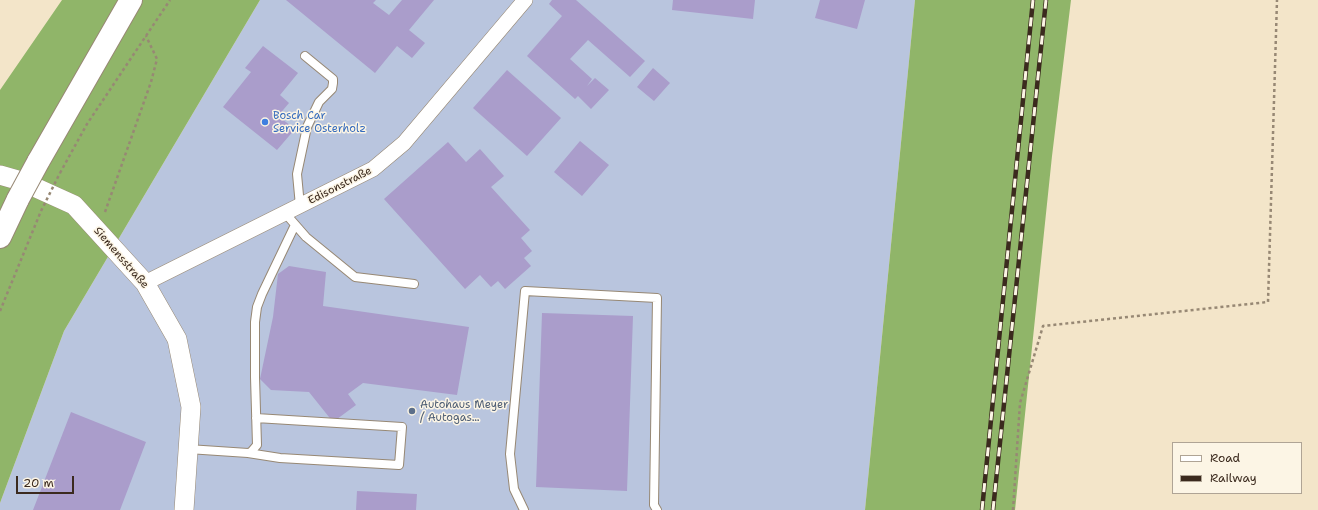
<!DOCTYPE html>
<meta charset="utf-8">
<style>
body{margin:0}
#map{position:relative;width:1318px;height:510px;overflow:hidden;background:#f3e5c9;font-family:"Shantell Sans",sans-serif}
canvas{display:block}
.legend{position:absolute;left:1172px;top:442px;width:130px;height:52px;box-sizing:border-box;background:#fcf5e5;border:1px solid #afa495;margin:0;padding:5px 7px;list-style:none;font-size:12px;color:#3b2a1e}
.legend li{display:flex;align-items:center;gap:8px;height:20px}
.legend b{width:20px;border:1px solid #afa495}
.scale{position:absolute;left:16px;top:476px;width:58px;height:18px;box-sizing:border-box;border:2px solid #3b2a1e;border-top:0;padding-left:5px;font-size:12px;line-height:14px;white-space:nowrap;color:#3b2a1e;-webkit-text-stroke:3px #fcf5e5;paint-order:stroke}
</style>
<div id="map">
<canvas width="1318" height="510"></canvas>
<ul class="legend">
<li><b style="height:5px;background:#fff"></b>Road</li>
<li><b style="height:5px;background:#3b2a1e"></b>Railway</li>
</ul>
<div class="scale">20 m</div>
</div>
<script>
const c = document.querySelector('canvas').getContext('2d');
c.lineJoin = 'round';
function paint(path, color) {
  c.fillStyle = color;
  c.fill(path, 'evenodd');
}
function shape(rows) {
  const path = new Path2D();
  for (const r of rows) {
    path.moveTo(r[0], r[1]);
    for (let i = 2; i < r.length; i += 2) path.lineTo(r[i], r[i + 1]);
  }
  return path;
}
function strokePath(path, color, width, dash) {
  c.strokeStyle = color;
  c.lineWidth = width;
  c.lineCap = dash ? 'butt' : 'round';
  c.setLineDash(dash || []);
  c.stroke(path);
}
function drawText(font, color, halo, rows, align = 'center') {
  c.font = font + ' "Shantell Sans",sans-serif';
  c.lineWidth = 3;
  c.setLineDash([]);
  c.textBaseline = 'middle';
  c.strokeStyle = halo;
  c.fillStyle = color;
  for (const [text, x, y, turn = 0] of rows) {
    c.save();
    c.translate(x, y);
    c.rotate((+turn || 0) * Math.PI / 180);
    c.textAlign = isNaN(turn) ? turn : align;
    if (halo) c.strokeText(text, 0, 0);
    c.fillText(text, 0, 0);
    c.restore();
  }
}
paint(shape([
 [260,0,915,0,865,510,0,510,0,503,64,331]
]), '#b9c5de');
paint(shape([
 [62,0,260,0,64,331,0,503,0,90],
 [915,0,1071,0,1052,156,1015,510,865,510]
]), '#90b569');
paint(shape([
 [286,0,376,0,373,3,389,15,402,0,434,0,409,30,425,43,412,58,397,46,375,73],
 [552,0,576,0,645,61,630,77,588,40,570,59,592,79,587,86,595,78,609,90,591,109,578,96,575,99,527,56,562,16,549,4],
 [673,0,755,0,753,19,672,10],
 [820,0,865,0,857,29,815,18],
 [263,46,298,73,280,95,289,103,278,116,295,129,277,150,223,107,251,72,245,68],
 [653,68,670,83,654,101,637,87],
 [507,70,561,118,527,156,473,108],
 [580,141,609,165,582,196,554,172],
 [448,142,466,162,480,149,504,176,491,187,530,230,521,238,532,251,524,258,531,266,505,289,498,281,491,287,480,275,465,289,384,199],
 [289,266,326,272,323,306,469,327,457,395,363,383,348,394,356,405,333,422,309,392,271,390,260,379,273,317,278,274],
 [542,313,633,316,627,491,536,487],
 [71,412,146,442,120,510,33,510],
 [357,491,417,494,416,510,356,510]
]), '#aa9dcb');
const service = shape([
 [300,206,297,174,307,127,319,102,332,89,333,83,333,79,305,56],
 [285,213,306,237,355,277,414,284],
 [188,449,248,453,251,452,257,445,255,377,255,322,257,307,262,294,295,225],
 [248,453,280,458,399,465,402,427,256,418],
 [524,510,514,489,510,454,525,291,657,298,654,505,657,510]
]);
const minor = shape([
 [145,283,373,169,404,143,525,0]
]);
const tertiary = shape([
 [0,175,21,181,74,205,145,283,177,339,191,407,184,510]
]);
const primary = shape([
 [38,162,131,0],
 [0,237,18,199]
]);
strokePath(service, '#978874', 10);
strokePath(minor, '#978874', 16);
strokePath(tertiary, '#978874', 20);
strokePath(primary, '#978874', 24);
strokePath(shape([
 [60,173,87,124,170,0],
 [105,212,151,82,157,59,146,36],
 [0,311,41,211],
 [1013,510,1020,403,1043,326,1268,302,1277,0]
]), '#978874', 2.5, [3, 3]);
strokePath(service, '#fff', 8);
strokePath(minor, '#fff', 15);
strokePath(tertiary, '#fff', 19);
strokePath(primary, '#fff', 22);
const rail = shape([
 [982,510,1033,0],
 [993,510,1046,0]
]);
strokePath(rail, '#3b2a1e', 4.5);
strokePath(rail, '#fcf5e5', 3, [9]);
const primaryBridge = shape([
 [18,199,38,162]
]);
strokePath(primaryBridge, '#978874', 24, []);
strokePath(shape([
 [41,211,60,173]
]), '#978874', 2.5, [3, 3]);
strokePath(primaryBridge, '#fff', 22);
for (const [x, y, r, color] of [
 [265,122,4,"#3f7fe0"],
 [412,411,4,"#5c6f8a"]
]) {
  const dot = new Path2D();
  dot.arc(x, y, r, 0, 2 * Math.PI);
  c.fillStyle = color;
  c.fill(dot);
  strokePath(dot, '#fcf5e5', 1.5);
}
drawText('11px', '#366cbe', '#fcf5e5', [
 ["Bosch Car",273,116],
 ["Service Osterholz",273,129]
], 'left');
drawText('11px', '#3b2a1e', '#fcf5e5', [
 ["Edisonstraße",340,186,-27],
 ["Siemensstraße",121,258,49]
]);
drawText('11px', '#4e5e75', '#fcf5e5', [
 ["Autohaus Meyer",420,405],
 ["/ Autogas...",420,418]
], 'left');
</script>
